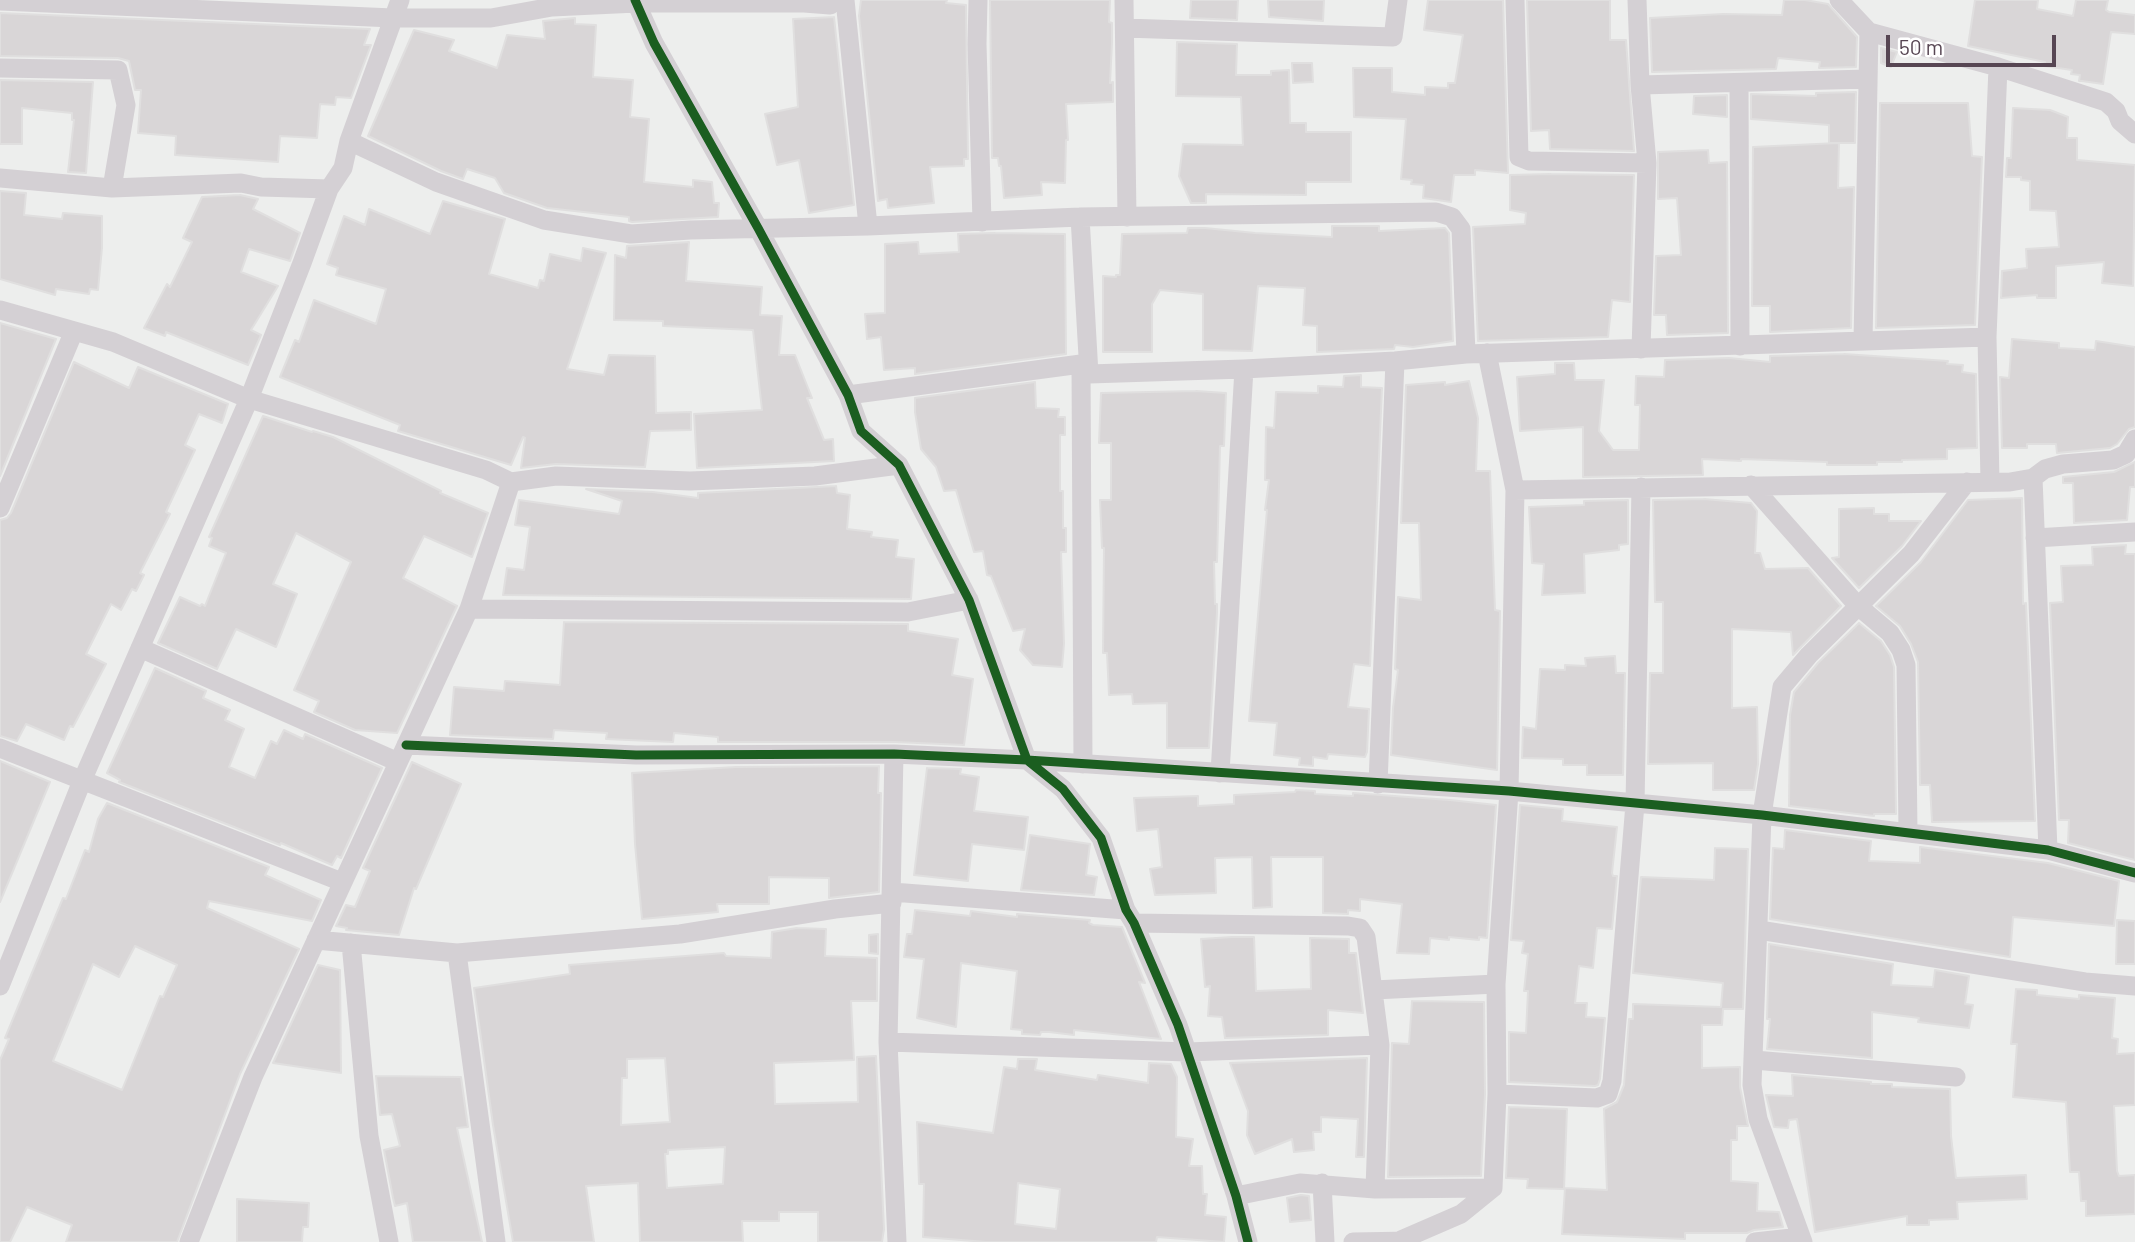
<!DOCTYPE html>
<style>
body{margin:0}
#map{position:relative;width:2135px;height:1242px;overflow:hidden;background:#edeeed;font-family:Barlow,sans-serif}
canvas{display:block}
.scale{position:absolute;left:1886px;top:35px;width:170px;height:32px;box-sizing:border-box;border:4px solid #574653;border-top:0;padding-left:9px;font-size:21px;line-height:24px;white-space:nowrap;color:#574653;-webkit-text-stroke:5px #fff;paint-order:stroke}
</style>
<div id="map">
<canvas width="2135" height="1242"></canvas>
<div class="scale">50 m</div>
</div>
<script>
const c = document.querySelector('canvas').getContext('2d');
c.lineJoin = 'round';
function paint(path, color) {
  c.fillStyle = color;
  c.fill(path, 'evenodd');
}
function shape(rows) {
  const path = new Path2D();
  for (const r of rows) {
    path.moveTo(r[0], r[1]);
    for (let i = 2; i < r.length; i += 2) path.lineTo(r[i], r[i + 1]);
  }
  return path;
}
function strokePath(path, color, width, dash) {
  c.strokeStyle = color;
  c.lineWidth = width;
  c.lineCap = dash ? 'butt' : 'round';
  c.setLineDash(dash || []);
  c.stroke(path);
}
const building = shape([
 [861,0,947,0,946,3,966,5,968,159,964,159,964,166,930,167,934,203,888,208,887,199,878,201,859,16,861,0],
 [990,0,1110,0,1109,22,1112,23,1112,43,1110,83,1113,82,1113,102,1066,104,1068,140,1066,140,1065,183,1041,182,1042,195,1004,198,1001,166,999,166,998,158,992,158,990,0],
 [1191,0,1238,0,1237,20,1190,18,1191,0],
 [1268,0,1324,0,1323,21,1269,17,1268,0],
 [1428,0,1503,0,1508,173,1475,170,1475,175,1454,175,1451,202,1423,198,1424,185,1411,184,1412,180,1401,179,1406,119,1354,117,1353,68,1392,68,1392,92,1425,95,1425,87,1448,88,1448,83,1455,83,1463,35,1424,30,1428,0],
 [1527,0,1610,0,1610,40,1626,40,1634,151,1550,149,1549,130,1531,131,1527,0],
 [1784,0,1805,0,1828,4,1857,37,1856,67,1819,68,1820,62,1778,58,1776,69,1652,72,1650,18,1723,14,1782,15,1784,0],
 [1975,0,2038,0,2037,9,2073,16,2076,0,2108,0,2106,10,2109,12,2135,15,2135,34,2111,32,2103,84,2082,81,2079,81,2080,75,2071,74,2072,70,2044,66,2045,62,1968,46,1975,0],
 [0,13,370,29,364,45,371,45,351,98,336,97,335,105,320,104,317,138,280,136,278,162,175,155,176,136,138,133,141,90,135,90,129,61,118,58,0,56,0,13],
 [834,17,854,205,809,213,799,160,777,165,765,114,798,107,793,19,834,17],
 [575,18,575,24,596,25,593,77,633,80,630,117,649,119,644,182,693,187,693,180,712,182,714,203,719,203,718,217,632,222,629,221,629,217,547,208,504,193,495,178,467,169,463,179,441,171,368,136,414,30,454,40,449,51,497,68,507,35,545,39,543,21,575,18],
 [1177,42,1237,44,1236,75,1271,75,1271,71,1289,70,1290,123,1306,123,1306,132,1351,132,1351,182,1306,182,1306,195,1206,194,1206,203,1191,203,1179,176,1183,144,1243,145,1241,97,1176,96,1177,42],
 [1881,48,1897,52,1891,67,1881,63,1881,48],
 [1292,63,1312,63,1313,82,1293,83,1292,63],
 [0,80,93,82,86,173,68,172,74,120,72,120,72,113,22,108,22,144,0,144,0,80],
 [1856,92,1855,143,1839,143,1838,188,1854,187,1851,328,1770,332,1770,306,1752,306,1753,147,1838,143,1829,143,1829,125,1751,119,1751,94,1816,96,1816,93,1856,92],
 [1727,95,1727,117,1693,114,1694,96,1727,95],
 [1880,103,1968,103,1972,156,1982,157,1975,325,1876,328,1880,103],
 [2013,108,2050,110,2068,117,2067,138,2077,138,2077,160,2135,165,2133,286,2102,283,2104,262,2056,266,2056,298,2037,298,2037,295,2001,298,2002,271,2027,268,2026,249,2059,247,2056,211,2030,210,2030,181,2021,180,2021,177,2006,177,2007,158,2011,158,2013,108],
 [1708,150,1709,163,1727,162,1728,333,1667,335,1666,315,1654,315,1656,256,1681,255,1677,198,1658,199,1658,152,1708,150],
 [1551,174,1634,175,1630,302,1612,300,1608,337,1478,341,1473,227,1525,224,1526,213,1510,210,1510,175,1551,174],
 [0,191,26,193,24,215,62,219,63,213,102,216,102,248,98,290,90,289,89,294,56,289,55,295,0,279,0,191],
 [240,195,258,199,253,209,300,233,290,261,249,249,241,272,278,286,251,330,261,335,248,365,166,332,165,336,144,328,167,284,170,287,192,242,183,238,202,197,240,195],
 [443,201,505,219,489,274,538,288,540,280,544,281,550,254,581,261,583,248,606,253,567,369,604,375,609,355,655,356,656,413,691,412,691,430,650,431,645,467,556,464,521,468,525,438,523,437,511,465,398,431,400,425,280,377,295,340,299,342,314,300,376,324,386,289,336,275,338,268,327,264,344,216,365,225,369,209,430,234,443,201],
 [1332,226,1379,226,1379,231,1445,228,1449,233,1453,341,1413,347,1395,345,1394,349,1317,352,1317,326,1303,325,1305,288,1258,286,1252,351,1203,350,1203,294,1160,290,1152,304,1152,352,1103,352,1103,276,1116,277,1116,275,1120,275,1122,234,1187,233,1188,228,1205,228,1255,233,1332,237,1332,226],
 [995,233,1065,234,1066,354,915,374,915,368,884,370,881,337,867,339,865,314,885,313,885,244,918,242,919,254,959,252,958,234,995,233],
 [689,242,686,281,762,287,760,315,782,316,779,355,795,355,812,398,807,398,824,440,833,439,834,461,697,468,694,414,762,410,753,330,663,326,663,321,614,320,615,255,626,258,627,246,689,242],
 [0,323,56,339,0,476,0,323],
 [2012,339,2059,343,2059,348,2095,350,2096,341,2135,347,2135,427,2129,429,2117,444,2110,448,2057,453,2056,444,2027,444,2027,448,2002,448,2000,377,2009,378,2012,339],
 [1844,354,1948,361,1947,364,1963,365,1962,372,1976,374,1977,448,1947,449,1947,459,1902,460,1902,462,1877,462,1877,465,1827,465,1827,462,1741,459,1741,461,1702,459,1703,475,1583,477,1583,427,1520,431,1517,377,1555,374,1555,363,1574,363,1575,380,1604,380,1599,431,1613,450,1639,450,1640,405,1635,405,1636,376,1664,377,1665,360,1729,358,1770,362,1770,356,1844,354],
 [74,362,129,388,138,367,228,404,222,423,199,414,185,445,195,450,166,512,170,514,140,573,144,575,136,591,132,589,121,610,111,604,86,654,106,664,73,727,70,726,64,740,26,724,17,741,0,736,0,520,7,518,11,513,74,362],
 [1361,375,1361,387,1382,388,1370,666,1354,664,1348,707,1369,709,1367,752,1365,757,1328,754,1327,759,1313,757,1313,766,1299,765,1300,758,1274,755,1277,723,1249,721,1267,510,1265,510,1269,480,1265,480,1266,427,1274,428,1276,392,1318,393,1318,386,1343,387,1344,376,1361,375],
 [1469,381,1478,418,1476,471,1490,471,1495,610,1500,611,1497,770,1391,755,1393,708,1398,670,1395,669,1398,597,1421,600,1419,523,1401,523,1406,385,1445,382,1445,385,1469,381],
 [1035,382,1036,408,1059,409,1058,417,1065,417,1065,435,1060,435,1060,491,1063,491,1063,528,1066,528,1066,552,1061,552,1064,644,1062,667,1033,665,1020,650,1025,629,1013,631,991,576,987,575,983,551,974,552,956,490,944,491,936,467,921,449,915,412,915,398,1035,382],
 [1196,391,1226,393,1224,446,1220,446,1217,562,1214,562,1215,604,1217,604,1217,613,1209,748,1167,748,1167,703,1133,704,1132,694,1109,695,1107,653,1103,653,1104,548,1102,548,1100,500,1111,500,1111,443,1099,443,1101,393,1196,391],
 [263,416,312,432,313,431,333,437,441,491,440,493,488,513,472,557,424,536,403,578,457,606,397,733,355,730,314,712,319,701,294,690,351,562,296,533,273,584,297,594,276,647,236,629,217,669,158,643,180,597,200,606,202,604,205,606,226,553,209,546,212,538,209,537,263,416],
 [2135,462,2135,487,2130,487,2127,520,2074,523,2073,483,2063,483,2063,477,2114,472,2135,462],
 [836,486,837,493,850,495,847,529,872,532,871,537,898,540,896,557,914,559,911,599,503,595,507,568,524,570,530,527,515,525,519,500,619,514,622,501,586,489,653,492,698,498,698,493,836,486],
 [2022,498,2023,604,2026,603,2035,821,1932,822,1930,785,1920,785,1918,662,1911,644,1900,626,1876,606,1921,562,1968,500,2022,498],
 [1704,499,1751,503,1757,511,1755,553,1760,553,1765,569,1808,568,1841,606,1793,655,1791,632,1732,629,1732,708,1757,707,1758,764,1754,790,1713,790,1713,763,1648,764,1650,673,1663,673,1663,602,1655,602,1653,500,1704,499],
 [1628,500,1628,544,1619,545,1619,550,1584,554,1585,593,1542,595,1544,564,1532,563,1529,507,1584,505,1584,501,1628,500],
 [1874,508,1874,514,1889,514,1889,521,1921,521,1902,546,1859,588,1832,558,1839,557,1839,509,1874,508],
 [2126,545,2125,554,2135,554,2135,860,2068,843,2069,820,2059,820,2050,603,2063,602,2061,566,2093,565,2092,547,2126,545],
 [564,622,908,624,908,631,958,639,952,675,973,679,964,745,895,742,718,742,718,737,674,733,673,742,606,739,607,733,554,730,553,739,450,735,454,687,504,691,505,681,560,685,564,622],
 [1859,623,1881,641,1890,655,1894,667,1896,814,1874,814,1874,816,1789,806,1790,715,1794,692,1818,663,1859,623],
 [1615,656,1616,673,1625,673,1623,775,1587,775,1587,765,1563,765,1563,759,1522,758,1523,727,1536,729,1540,669,1565,670,1565,665,1586,666,1585,658,1615,656],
 [155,668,206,691,203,698,230,710,225,720,244,729,229,767,255,778,271,741,277,744,284,730,303,739,305,734,382,768,341,858,337,856,332,865,281,843,280,845,119,782,120,780,107,773,155,668],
 [0,761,50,782,0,902,0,761],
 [412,762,461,784,416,889,414,888,399,935,346,930,347,928,336,926,346,905,355,907,370,871,363,868,412,762],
 [879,766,878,793,881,793,879,892,829,898,829,878,769,877,769,904,717,904,718,912,642,919,635,844,632,773,736,767,879,766],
 [927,768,961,769,960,774,979,777,974,811,1028,817,1024,850,972,844,968,881,914,875,927,768],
 [1296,790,1315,791,1315,794,1353,796,1353,793,1450,800,1496,805,1487,938,1479,937,1479,940,1449,937,1449,940,1430,938,1429,954,1397,953,1402,904,1360,899,1360,911,1348,910,1348,914,1323,913,1323,857,1271,857,1272,907,1253,908,1252,857,1215,858,1216,893,1155,895,1150,869,1162,867,1158,829,1137,831,1134,798,1198,796,1198,806,1234,804,1234,795,1295,792,1296,790],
 [107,803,269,867,265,875,321,900,312,921,209,901,207,908,299,949,240,1074,177,1242,66,1242,72,1225,27,1207,10,1242,0,1242,0,1060,9,1039,5,1038,63,898,66,899,85,850,89,852,98,819,107,803],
 [135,946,177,965,163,997,160,996,122,1090,53,1061,93,964,119,977,135,946],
 [1520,805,1563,809,1562,821,1617,827,1612,873,1613,876,1617,876,1612,929,1597,928,1593,968,1579,966,1575,1003,1587,1003,1586,1017,1605,1018,1600,1079,1598,1085,1595,1086,1509,1082,1509,1032,1526,1033,1528,991,1524,991,1528,954,1522,953,1524,941,1511,940,1520,805],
 [1785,830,1871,841,1869,861,1920,863,1920,847,2048,863,2119,881,2114,926,2013,917,2010,957,1770,919,1773,848,1784,849,1785,830],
 [1030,835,1090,844,1086,875,1097,877,1094,895,1021,890,1030,835],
 [1715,848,1748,849,1743,1009,1723,1009,1722,1025,1702,1025,1702,1068,1740,1067,1740,1087,1748,1126,1737,1126,1737,1140,1731,1140,1731,1181,1758,1183,1757,1211,1779,1212,1783,1227,1754,1230,1747,1233,1685,1233,1685,1239,1562,1234,1565,1188,1607,1190,1604,1109,1617,1102,1624,1085,1629,1019,1633,1019,1633,1004,1721,1007,1723,983,1633,973,1641,877,1714,880,1715,848],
 [915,910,970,916,971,911,1017,917,1017,914,1090,920,1089,923,1093,925,1122,927,1145,983,1139,982,1161,1039,1074,1030,1074,1035,1049,1032,1041,1032,1040,1035,1022,1034,1022,1030,1011,1029,1017,971,961,963,956,1027,917,1018,924,959,904,957,907,934,912,934,915,910],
 [2117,920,2135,921,2135,964,2116,964,2117,920],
 [797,928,826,929,825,956,877,958,877,1001,851,1001,854,1060,774,1063,775,1104,858,1102,857,1057,876,1056,884,1229,882,1242,818,1242,818,1212,779,1212,779,1221,742,1221,743,1242,640,1242,638,1183,586,1186,594,1242,513,1242,493,1125,474,988,570,974,569,965,724,953,726,956,771,958,772,932,797,928],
 [665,1058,670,1122,621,1125,622,1078,627,1078,627,1059,665,1058],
 [725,1147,723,1184,667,1188,665,1154,668,1154,668,1150,725,1147],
 [878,934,878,954,869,953,869,935,878,934],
 [1232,937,1254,937,1256,991,1311,989,1310,938,1349,939,1349,953,1356,953,1363,1013,1328,1010,1328,1035,1225,1038,1222,1017,1208,1016,1210,986,1205,987,1201,939,1232,937],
 [1769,944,1893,964,1891,985,1933,987,1935,970,1969,976,1965,1004,1973,1005,1969,1028,1918,1022,1919,1018,1872,1012,1872,1058,1767,1049,1770,1019,1767,1019,1769,944],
 [318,965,340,970,341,1073,273,1063,318,965],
 [2016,989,2037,990,2037,995,2079,999,2079,995,2115,998,2112,1038,2118,1039,2117,1054,2135,1053,2135,1105,2114,1106,2117,1171,2119,1176,2135,1175,2135,1214,2086,1216,2086,1201,2081,1201,2079,1172,2070,1172,2066,1102,2013,1097,2017,1044,2011,1044,2016,989],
 [1412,1001,1484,1002,1485,1094,1481,1176,1388,1177,1392,1043,1409,1044,1412,1001],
 [1367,1058,1364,1157,1356,1157,1358,1119,1321,1117,1321,1132,1313,1132,1314,1150,1294,1152,1292,1139,1255,1154,1247,1135,1248,1111,1230,1063,1367,1058],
 [1018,1059,1037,1059,1035,1070,1097,1080,1098,1075,1148,1083,1149,1063,1171,1064,1177,1077,1176,1137,1193,1139,1189,1166,1202,1166,1203,1194,1207,1194,1205,1215,1226,1217,1224,1242,1157,1237,1156,1242,986,1242,923,1237,924,1184,919,1184,917,1122,993,1133,1004,1067,1017,1069,1018,1059],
 [1018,1183,1060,1189,1056,1229,1015,1224,1018,1183],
 [1792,1075,1871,1082,1871,1084,1892,1084,1892,1087,1950,1089,1951,1136,1956,1178,2026,1175,2027,1199,1957,1202,1958,1219,1929,1220,1929,1225,1907,1225,1907,1216,1815,1232,1797,1119,1789,1120,1788,1128,1774,1127,1766,1095,1793,1096,1792,1075],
 [376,1076,461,1077,468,1127,457,1128,482,1242,413,1242,407,1203,395,1206,393,1198,384,1150,400,1146,392,1114,380,1115,376,1076],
 [1509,1107,1567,1109,1564,1189,1527,1188,1528,1179,1506,1178,1509,1107],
 [1301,1195,1309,1196,1311,1220,1290,1222,1287,1198,1301,1195],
 [237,1199,309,1203,308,1227,303,1227,302,1242,237,1242,237,1199]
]);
paint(building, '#d9d6d7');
strokePath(building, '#e0dfdf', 2);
strokePath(shape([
 [635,0,654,43,758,228,848,395,861,431,899,465,969,600,1027,760,1063,789,1101,838,1126,910,1134,923,1178,1025,1236,1196,1248,1242],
 [845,0,868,226],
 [978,0,977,44,982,222],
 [1124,0,1127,217],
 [1515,0,1519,157,1529,161,1647,163],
 [1637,0,1640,85,1647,163,1641,349],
 [1839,0,1869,32,1998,67,2106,102,2116,111,2120,121,2135,134],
 [0,1,393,18,491,18,552,7,637,3,804,3,830,5,832,0],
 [1125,28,1393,37,1398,0],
 [0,68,118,70,126,105,112,188],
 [1739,83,1740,346],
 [1640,85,1868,79],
 [349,141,436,182,544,220,631,234,690,230,868,226,1080,217,1436,212,1452,217,1461,229,1466,354],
 [0,178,112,188,241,183,261,187,329,189],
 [1080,217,1089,374],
 [0,310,113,342,249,399,486,470,511,482,469,609,253,1077,189,1242],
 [1863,341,1869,32],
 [1081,364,1083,764],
 [848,395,1081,364,1089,374,1244,369,1395,361,1466,354,1987,337],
 [2033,478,2048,850],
 [511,482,556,476,690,481,815,476,899,465],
 [1990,482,1987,337,1998,67],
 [1751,485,1858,606,1890,633,1901,650,1906,665,1908,833],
 [1515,490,2010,482,2033,478,2045,469,2063,464,2113,460,2126,454,2135,439],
 [0,508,74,331],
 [2035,538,2135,532],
 [469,609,908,612,969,600],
 [140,648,398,762],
 [406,745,636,755,894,754,1027,760,1509,791,1762,815,2048,850,2135,873],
 [0,748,342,882],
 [894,754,888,1042,897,1242],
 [1220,773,1244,369],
 [1378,784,1395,361],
 [892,892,1126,910],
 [1134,923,1348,926,1360,928,1366,937,1380,1045,1375,1189],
 [1759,930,2085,982,2135,986],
 [316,940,457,953,680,934,835,909,892,903],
 [351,943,369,1136,389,1242],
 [457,953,496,1242],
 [0,986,82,781,249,399,302,263,329,189,343,168,349,141,400,0],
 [1374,990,1496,984],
 [888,1042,1187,1052,1380,1045],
 [1754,1060,1956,1077],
 [1497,1094,1597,1098,1608,1094,1612,1081,1635,804,1641,487],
 [1322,1183,1325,1242],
 [1236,1196,1300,1183,1375,1189,1493,1188],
 [1401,1240,1461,1214,1493,1188,1497,1094,1496,984,1509,791,1515,490,1487,353],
 [1353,1242,1411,1241],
 [1755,1242,1801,1237],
 [1803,1242,1758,1119,1752,1085,1762,815,1782,687,1809,655,1911,554,1967,482]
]), '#d4d0d4', 19);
strokePath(shape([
 [635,0,654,43,758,228,848,395,861,431,899,465,969,600,1027,760,1063,789,1101,838,1126,910,1134,923,1178,1025,1236,1196,1248,1242],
 [406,745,636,755,894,754,1027,760,1509,791,1762,815,2048,850,2135,873]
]), '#1b5e20', 9);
</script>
